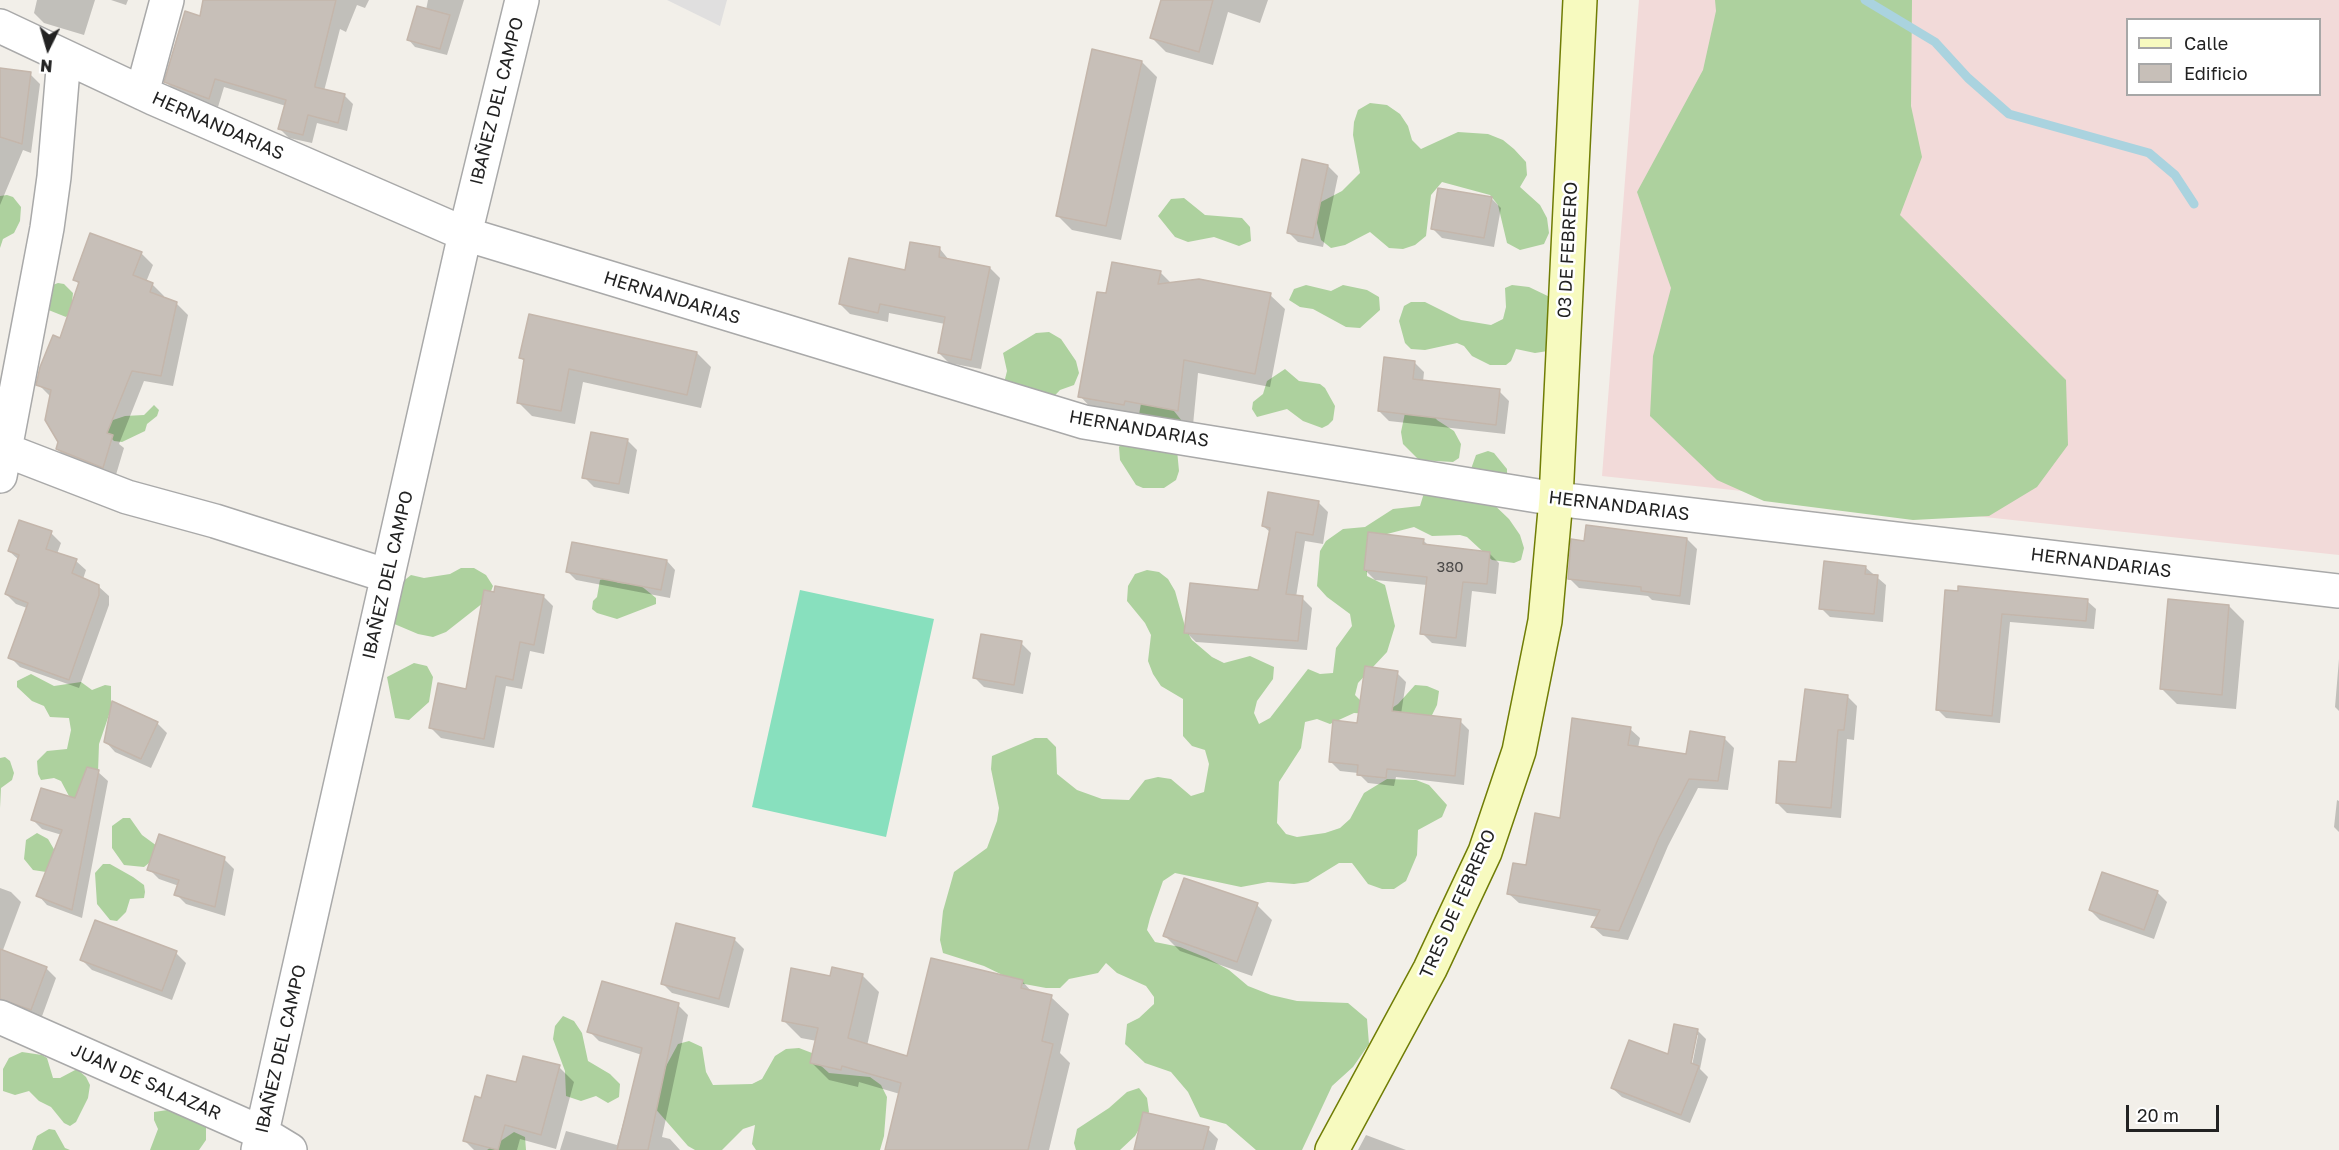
<!DOCTYPE html>
<meta charset="utf-8">
<style>
body{margin:0}
#map{position:relative;width:2339px;height:1150px;overflow:hidden;background:#f2efe9;font-family:"Golos Text",sans-serif}
canvas{display:block}
.legend{position:absolute;left:2126px;top:18px;width:195px;height:78px;box-sizing:border-box;background:#fff;border:2px solid #a7a7a7;margin:0;padding:8px 10px;list-style:none;font-size:18px;color:#222}
.legend li{display:flex;align-items:center;gap:12px;height:30px}
.legend b{width:30px;border:2px solid #a7a7a7}
.north{position:absolute;left:18px;top:18px;width:60px;height:60px;-webkit-text-stroke:4px #fff;paint-order:stroke;rotate:185deg;font-size:16px;font-weight:700;line-height:24px;text-align:center;color:#222}
.north::after{content:'';display:block;margin:auto;width:21px;height:27px;background:#222;clip-path:polygon(50% 0,100% 100%,50% 72%,0 100%)}
.scale{position:absolute;left:2126px;top:1105px;width:93px;height:27px;box-sizing:border-box;border:3px solid #222;border-top:0;padding-left:8px;font-size:18px;line-height:21px;white-space:nowrap;color:#222;-webkit-text-stroke:4px #fff;paint-order:stroke}
</style>
<div id="map">
<canvas width="2339" height="1150"></canvas>
<ul class="legend">
<li><b style="height:8px;background:#f7fabf"></b>Calle</li>
<li><b style="height:16px;background:#c7bfb8"></b>Edificio</li>
</ul>
<div class="north">N</div>
<div class="scale">20 m</div>
</div>
<script>
const c = document.querySelector('canvas').getContext('2d');
c.lineJoin = 'round';
function paint(path, color) {
  c.fillStyle = color;
  c.fill(path, 'evenodd');
}
function shape(rows) {
  const path = new Path2D();
  for (const r of rows) {
    path.moveTo(r[0], r[1]);
    for (let i = 2; i < r.length; i += 2) path.lineTo(r[i], r[i + 1]);
  }
  return path;
}
function strokePath(path, color, width, dash) {
  c.strokeStyle = color;
  c.lineWidth = width;
  c.lineCap = dash ? 'butt' : 'round';
  c.setLineDash(dash || []);
  c.stroke(path);
}
function drawText(font, color, halo, rows, align = 'center') {
  c.font = font + ' "Golos Text",sans-serif';
  c.lineWidth = 5;
  c.setLineDash([]);
  c.textBaseline = 'middle';
  c.strokeStyle = halo;
  c.fillStyle = color;
  for (const [text, x, y, turn = 0] of rows) {
    c.save();
    c.translate(x, y);
    c.rotate((+turn || 0) * Math.PI / 180);
    c.textAlign = isNaN(turn) ? turn : align;
    if (halo) c.strokeText(text, 0, 0);
    c.fillText(text, 0, 0);
    c.restore();
  }
}
paint(shape([
 [667,0,727,0,720,26]
]), '#e0dfdf');
paint(shape([
 [1639,0,2339,0,2339,555,1602,476],
 [2128,20,2320,20,2320,94,2128,94]
]), '#f2dad9');
paint(shape([
 [1715,0,1912,0,1911,106,1922,157,1900,215,2066,380,2068,445,2037,487,1989,516,1913,520,1764,501,1717,480,1650,416,1653,356,1671,288,1637,192,1703,70,1716,11],
 [1370,103,1387,105,1400,114,1408,126,1412,140,1421,149,1458,132,1488,134,1503,140,1514,149,1526,162,1527,175,1520,187,1540,205,1547,218,1549,233,1544,244,1520,250,1507,243,1498,205,1490,195,1442,182,1431,195,1426,236,1415,245,1403,249,1389,248,1370,232,1345,245,1331,248,1321,240,1315,215,1319,203,1342,191,1360,173,1353,135,1354,122,1358,110],
 [7,195,13,197,21,207,20,221,14,233,3,239,0,248,0,196],
 [1184,198,1205,215,1242,218,1250,227,1251,241,1239,246,1214,237,1188,242,1175,237,1158,216,1171,199],
 [58,283,64,284,73,293,71,312,66,317,46,309,45,288],
 [1306,285,1331,291,1343,285,1367,290,1379,297,1380,310,1360,328,1346,327,1313,309,1300,307,1289,300,1294,289],
 [1512,285,1529,287,1554,299,1548,351,1535,353,1516,349,1511,361,1506,365,1490,365,1472,356,1464,346,1457,343,1425,350,1411,349,1405,343,1399,321,1404,306,1411,302,1425,302,1461,320,1491,325,1503,319,1506,307,1505,288],
 [1049,332,1061,339,1076,361,1079,373,1074,385,1060,390,1042,409,1004,383,1007,371,1003,353,1036,333],
 [1285,369,1299,381,1320,384,1325,388,1335,406,1333,420,1328,425,1322,428,1303,421,1287,409,1257,417,1252,409,1253,402,1263,394,1267,381],
 [1142,398,1170,406,1182,421,1177,450,1179,471,1176,480,1164,488,1143,488,1136,485,1120,460,1119,447,1138,420],
 [154,405,159,410,157,416,147,424,145,431,122,442,114,441,98,425,125,416,144,415],
 [1427,407,1437,420,1454,431,1461,444,1459,458,1453,462,1419,460,1403,444,1401,432,1405,413],
 [1488,451,1494,453,1507,469,1507,482,1487,498,1509,519,1520,535,1524,548,1521,560,1514,563,1492,560,1467,537,1460,535,1432,536,1414,527,1387,534,1382,538,1367,563,1367,576,1385,585,1395,626,1387,652,1358,683,1355,695,1364,704,1387,711,1398,704,1415,685,1427,686,1439,691,1437,705,1431,717,1354,713,1330,724,1317,719,1305,722,1301,748,1279,782,1277,823,1286,834,1297,837,1325,833,1340,828,1350,819,1364,793,1387,779,1416,780,1429,785,1447,805,1442,817,1418,830,1417,855,1406,881,1394,889,1382,889,1368,884,1352,863,1339,863,1308,882,1294,884,1268,882,1241,887,1175,873,1163,881,1150,918,1147,930,1155,942,1180,947,1207,958,1229,970,1248,986,1271,995,1297,1001,1348,1003,1367,1019,1369,1044,1353,1067,1332,1086,1302,1150,1256,1150,1226,1124,1200,1117,1188,1092,1171,1072,1145,1063,1125,1044,1127,1024,1139,1018,1154,1004,1154,997,1146,986,1117,973,1106,963,1098,973,1069,979,1060,988,1046,988,1019,983,984,966,943,953,940,940,943,911,954,872,987,848,997,821,999,808,991,769,992,756,1035,738,1047,738,1056,747,1057,774,1077,790,1102,799,1129,800,1145,780,1158,777,1171,779,1191,796,1204,792,1209,764,1205,750,1192,746,1183,736,1183,699,1161,686,1153,674,1148,661,1151,635,1145,623,1127,601,1128,586,1135,574,1147,570,1159,572,1168,579,1175,591,1186,630,1192,640,1212,657,1224,663,1250,656,1274,667,1273,679,1257,701,1254,713,1259,724,1270,718,1308,669,1320,674,1333,673,1336,648,1352,626,1350,614,1327,597,1317,586,1320,551,1326,541,1343,529,1365,527,1393,509,1420,506,1424,493,1461,497,1476,455],
 [461,568,474,568,486,575,493,586,488,599,446,632,433,637,418,634,392,623,401,583,411,575,424,578,450,574],
 [606,578,619,583,640,585,656,598,656,604,617,619,597,613,592,609,593,601,597,597,600,580],
 [414,663,427,666,433,677,429,702,409,720,395,718,387,677],
 [31,674,54,686,81,682,92,690,105,685,111,686,111,709,99,744,98,772,83,800,70,798,61,781,54,778,41,780,38,774,37,761,47,751,67,749,71,730,69,718,50,717,44,706,32,701,17,687,17,681],
 [5,757,10,761,14,773,12,780,1,788,0,808,0,758],
 [123,818,130,818,142,835,157,846,154,859,144,867,124,865,112,848,112,826],
 [37,833,48,839,55,851,46,872,33,870,24,859,26,840],
 [103,864,110,864,133,877,144,885,145,892,144,898,130,899,126,912,117,921,110,920,97,904,95,873],
 [563,1016,574,1021,582,1033,588,1061,610,1074,620,1084,619,1097,608,1103,596,1096,581,1101,566,1096,565,1071,553,1039,555,1026],
 [689,1041,702,1047,706,1072,713,1085,752,1084,762,1079,775,1056,786,1049,799,1048,812,1053,819,1064,829,1073,870,1077,881,1085,887,1097,884,1136,880,1150,756,1150,752,1144,755,1125,743,1129,722,1150,695,1150,688,1146,653,1106,665,1068,678,1044],
 [22,1052,42,1055,47,1058,53,1078,60,1078,77,1069,86,1077,90,1085,88,1098,76,1122,70,1126,64,1123,51,1107,39,1101,29,1091,15,1095,3,1091,3,1069,9,1058],
 [1139,1088,1147,1098,1149,1112,1135,1136,1120,1150,1076,1150,1074,1143,1077,1129,1109,1108,1127,1092],
 [188,1107,206,1126,206,1140,199,1150,150,1150,158,1129,154,1120,154,1112],
 [49,1129,55,1130,65,1148,70,1150,32,1150,37,1136],
 [514,1132,525,1137,526,1150,487,1150]
]), '#add19e');
paint(shape([
 [800,590,934,619,886,837,752,807]
]), '#88e0be');
paint(shape([
 [37,0,95,0,84,35,44,23,34,13],
 [111,0,128,0,126,5],
 [229,0,369,0,365,8,357,5,346,32,340,29,324,91,344,95,353,104,347,131,317,123,312,143,289,138,280,129,286,106,224,87,218,107,175,91,166,82],
 [428,0,464,0,447,55,415,47,408,39,426,10],
 [1163,0,1268,0,1260,23,1228,12,1213,65,1166,52,1152,38],
 [1142,62,1157,77,1121,240,1072,230,1057,215],
 [0,70,30,74,40,84,31,153,23,150,0,205],
 [1328,166,1338,176,1323,247,1298,242,1288,232],
 [1491,198,1501,208,1494,247,1442,238,1432,228],
 [940,249,949,260,990,268,1000,278,981,369,949,363,939,353,945,324,889,313,888,322,850,314,840,304,906,272],
 [141,253,153,265,146,282,152,284,164,296,163,298,176,303,188,315,173,386,144,381,119,444,124,448,115,478,69,461,57,449,60,442,50,396,38,384,61,340,80,285,75,280],
 [1160,272,1172,284,1270,295,1285,309,1270,387,1198,373,1193,425,1094,411,1080,396,1108,295],
 [697,353,711,367,701,408,583,382,575,424,532,416,518,402,525,362,520,357],
 [1414,362,1424,372,1423,382,1499,391,1509,401,1505,434,1389,421,1379,411],
 [627,440,637,450,629,494,594,487,584,477],
 [1318,502,1328,512,1323,544,1305,541,1296,597,1302,598,1312,608,1307,650,1196,642,1186,632,1259,592,1270,532,1263,526],
 [51,533,61,543,57,554,76,561,86,570,83,579,98,586,109,596,109,605,79,688,20,667,10,657,27,608,16,604,6,594,19,560,9,551],
 [1687,539,1697,549,1690,605,1652,600,1648,596,1579,588,1569,578,1586,543],
 [1423,540,1429,546,1489,553,1499,563,1496,594,1472,591,1466,647,1432,643,1422,633,1427,585,1375,580,1365,570],
 [667,561,675,570,670,598,576,580,568,572],
 [1865,567,1886,585,1883,622,1830,617,1821,608],
 [1947,591,2087,601,2096,609,2094,629,2010,622,2000,723,1946,718,1938,710],
 [543,596,553,606,544,654,530,651,522,689,506,686,494,748,441,738,431,728,468,691],
 [2229,606,2244,621,2236,709,2177,704,2162,689],
 [1021,643,1031,653,1023,694,984,687,974,677],
 [2339,659,2339,711,2335,707],
 [1397,673,1406,682,1401,714,1460,721,1469,730,1464,785,1396,777,1394,786,1368,783,1358,773,1340,771,1331,762],
 [1847,696,1857,706,1854,740,1847,739,1841,818,1787,813,1777,803,1798,764],
 [157,723,167,733,151,768,115,752,105,741],
 [1630,729,1640,738,1638,748,1688,756,1724,738,1734,748,1728,790,1698,788,1668,846,1628,940,1603,936,1593,927,1598,917,1519,903,1509,894,1561,819],
 [98,772,108,781,82,918,47,905,38,895,62,835,42,829,33,820,76,800],
 [2337,800,2339,801,2339,832,2334,827],
 [224,859,234,869,225,916,186,904,176,894,179,886,159,879,149,869],
 [0,888,11,892,21,902,3,950,0,949],
 [2157,892,2167,902,2154,939,2100,920,2090,910],
 [1257,905,1272,920,1252,976,1180,951,1165,936],
 [734,939,744,949,729,1008,672,993,662,983],
 [176,953,186,963,172,1000,92,970,82,960],
 [0,967,46,968,56,978,41,1019,0,1004],
 [862,975,879,992,867,1046,908,1058,1022,981,1033,993,1051,997,1069,1014,1060,1053,1070,1063,1049,1150,886,1150,900,1094,859,1082,858,1087,829,1080,812,1063,817,1041,801,1038,783,1020,831,978],
 [678,1005,688,1015,662,1137,670,1139,680,1150,560,1150,566,1131,617,1145,642,1055,599,1041,589,1031],
 [1697,1030,1706,1039,1700,1069,1708,1077,1690,1123,1622,1097,1612,1088,1669,1056],
 [1695,1035,1698,1035,1691,1071,1688,1070],
 [559,1067,574,1082,556,1149,520,1139,517,1150,474,1150,465,1141,517,1084],
 [1208,1129,1218,1139,1215,1150,1136,1150],
 [1366,1135,1406,1150,1358,1150]
]), '#0003');
strokePath(shape([
 [1865,0,1935,42,1968,78,2009,114,2149,153,2175,175,2194,204]
]), '#aad3df', 9);
const building = shape([
 [203,0,336,0,315,85,315,87,345,94,338,123,308,115,303,135,278,129,286,100,215,79,209,99,164,82,185,11,200,16,203,0],
 [1161,0,1213,0,1199,52,1150,38,1161,0],
 [417,6,450,15,440,49,407,40,417,6],
 [1092,49,1142,61,1106,226,1056,216,1092,49],
 [0,68,31,72,22,144,0,137,0,68],
 [1302,159,1328,165,1313,238,1287,233,1302,159],
 [1438,188,1492,197,1484,238,1431,229,1438,188],
 [90,233,142,252,133,275,153,283,150,292,177,302,161,376,132,371,107,433,113,435,103,468,56,449,58,442,45,420,51,390,36,385,40,367,53,335,60,338,79,282,73,280,90,233],
 [910,242,940,247,939,257,990,267,971,360,938,353,945,317,880,304,878,313,839,304,849,258,905,270,910,242],
 [1112,262,1161,271,1158,284,1199,279,1271,293,1255,374,1184,360,1178,411,1125,401,1124,405,1078,397,1097,292,1106,293,1112,262],
 [529,314,697,352,687,395,569,369,561,411,517,403,524,359,519,358,529,314],
 [1384,357,1415,361,1413,379,1500,389,1496,425,1378,411,1384,357],
 [591,432,628,439,619,484,582,478,591,432],
 [1268,492,1319,501,1313,535,1296,532,1286,594,1303,596,1298,641,1184,633,1190,583,1258,590,1270,528,1262,526,1268,492],
 [19,520,52,531,46,549,77,559,72,573,99,585,99,595,69,680,8,658,28,603,5,594,19,555,8,551,19,520],
 [1586,525,1687,538,1680,596,1641,591,1641,587,1568,579,1571,539,1584,541,1586,525],
 [1368,532,1424,539,1423,544,1490,552,1487,584,1463,582,1456,638,1420,634,1427,577,1364,570,1368,532],
 [572,542,667,560,661,590,566,572,572,542],
 [1824,561,1866,566,1865,574,1878,575,1874,614,1819,609,1824,561],
 [495,586,544,595,534,645,520,642,513,680,496,676,484,739,429,728,438,683,466,689,484,590,494,592,495,586],
 [1958,586,2088,599,2086,621,2002,614,1992,716,1936,710,1945,590,1958,591,1958,586],
 [2168,599,2229,605,2222,695,2160,689,2168,599],
 [981,634,1022,641,1014,685,973,678,981,634],
 [1365,666,1398,671,1392,711,1461,719,1455,776,1387,769,1386,778,1357,775,1358,765,1329,762,1333,720,1357,723,1365,666],
 [1805,689,1848,695,1844,730,1838,730,1831,808,1776,803,1779,761,1796,762,1805,689],
 [112,701,158,722,141,759,104,742,112,701],
 [1572,718,1631,727,1628,745,1686,754,1690,731,1725,737,1718,781,1689,779,1659,837,1619,931,1591,927,1600,910,1507,894,1513,863,1526,865,1535,813,1560,818,1572,718],
 [87,767,99,770,72,910,36,896,62,830,31,820,41,788,75,798,87,767],
 [159,834,225,857,215,907,174,895,179,880,147,870,159,834],
 [2102,872,2158,891,2144,930,2089,910,2102,872],
 [1184,878,1258,903,1237,962,1163,936,1184,878],
 [95,920,177,951,162,991,80,960,95,920],
 [676,923,735,938,719,999,661,984,676,923],
 [0,949,47,967,31,1010,0,999,0,949],
 [931,958,1023,980,1021,988,1052,995,1042,1041,1053,1044,1028,1150,885,1150,901,1083,842,1066,841,1070,810,1063,818,1028,782,1021,791,968,830,976,832,967,863,974,848,1038,907,1056,931,958],
 [602,981,679,1003,648,1150,617,1150,642,1048,587,1032,602,981],
 [1674,1024,1698,1029,1691,1063,1699,1066,1681,1115,1611,1088,1629,1040,1668,1054,1674,1024],
 [523,1056,560,1065,541,1135,505,1125,498,1150,463,1141,475,1096,481,1098,487,1075,516,1082,523,1056],
 [1143,1112,1209,1127,1203,1150,1134,1150,1143,1112]
]);
paint(building, '#c7bfb8');
strokePath(building, '#c4b6ab', 1.5);
const street = shape([
 [0,26,153,98,465,234,1084,422,1556,499,2339,591],
 [142,93,167,0],
 [0,448,127,497,215,521,388,576],
 [0,476,47,228,54,177,64,57],
 [0,1017,262,1133,290,1150],
 [258,1150,465,234,522,0]
]);
const secondary = shape([
 [1332,1150,1430,969,1485,852,1519,751,1545,621,1556,499,1580,0]
]);
strokePath(street, '#a9a9a9', 36);
strokePath(secondary, '#707d05', 36);
strokePath(street, '#fff', 33);
strokePath(secondary, '#f7fabf', 33);
drawText('15px', '#4b4948', null, [
 ["380",1450,567]
]);
drawText('18px', '#222', '#fff', [
 ["IBAÑEZ DEL CAMPO",497,101,-76],
 ["HERNANDARIAS",218,126,24],
 ["03 DE FEBRERO",1568,250,-87],
 ["HERNANDARIAS",672,298,17],
 ["HERNANDARIAS",1139,429,10],
 ["HERNANDARIAS",1619,506,7],
 ["HERNANDARIAS",2101,563,7],
 ["IBAÑEZ DEL CAMPO",388,575,-77],
 ["TRES DE FEBRERO",1458,904,-66],
 ["IBAÑEZ DEL CAMPO",281,1049,-77],
 ["JUAN DE SALAZAR",146,1082,24]
]);
</script>
